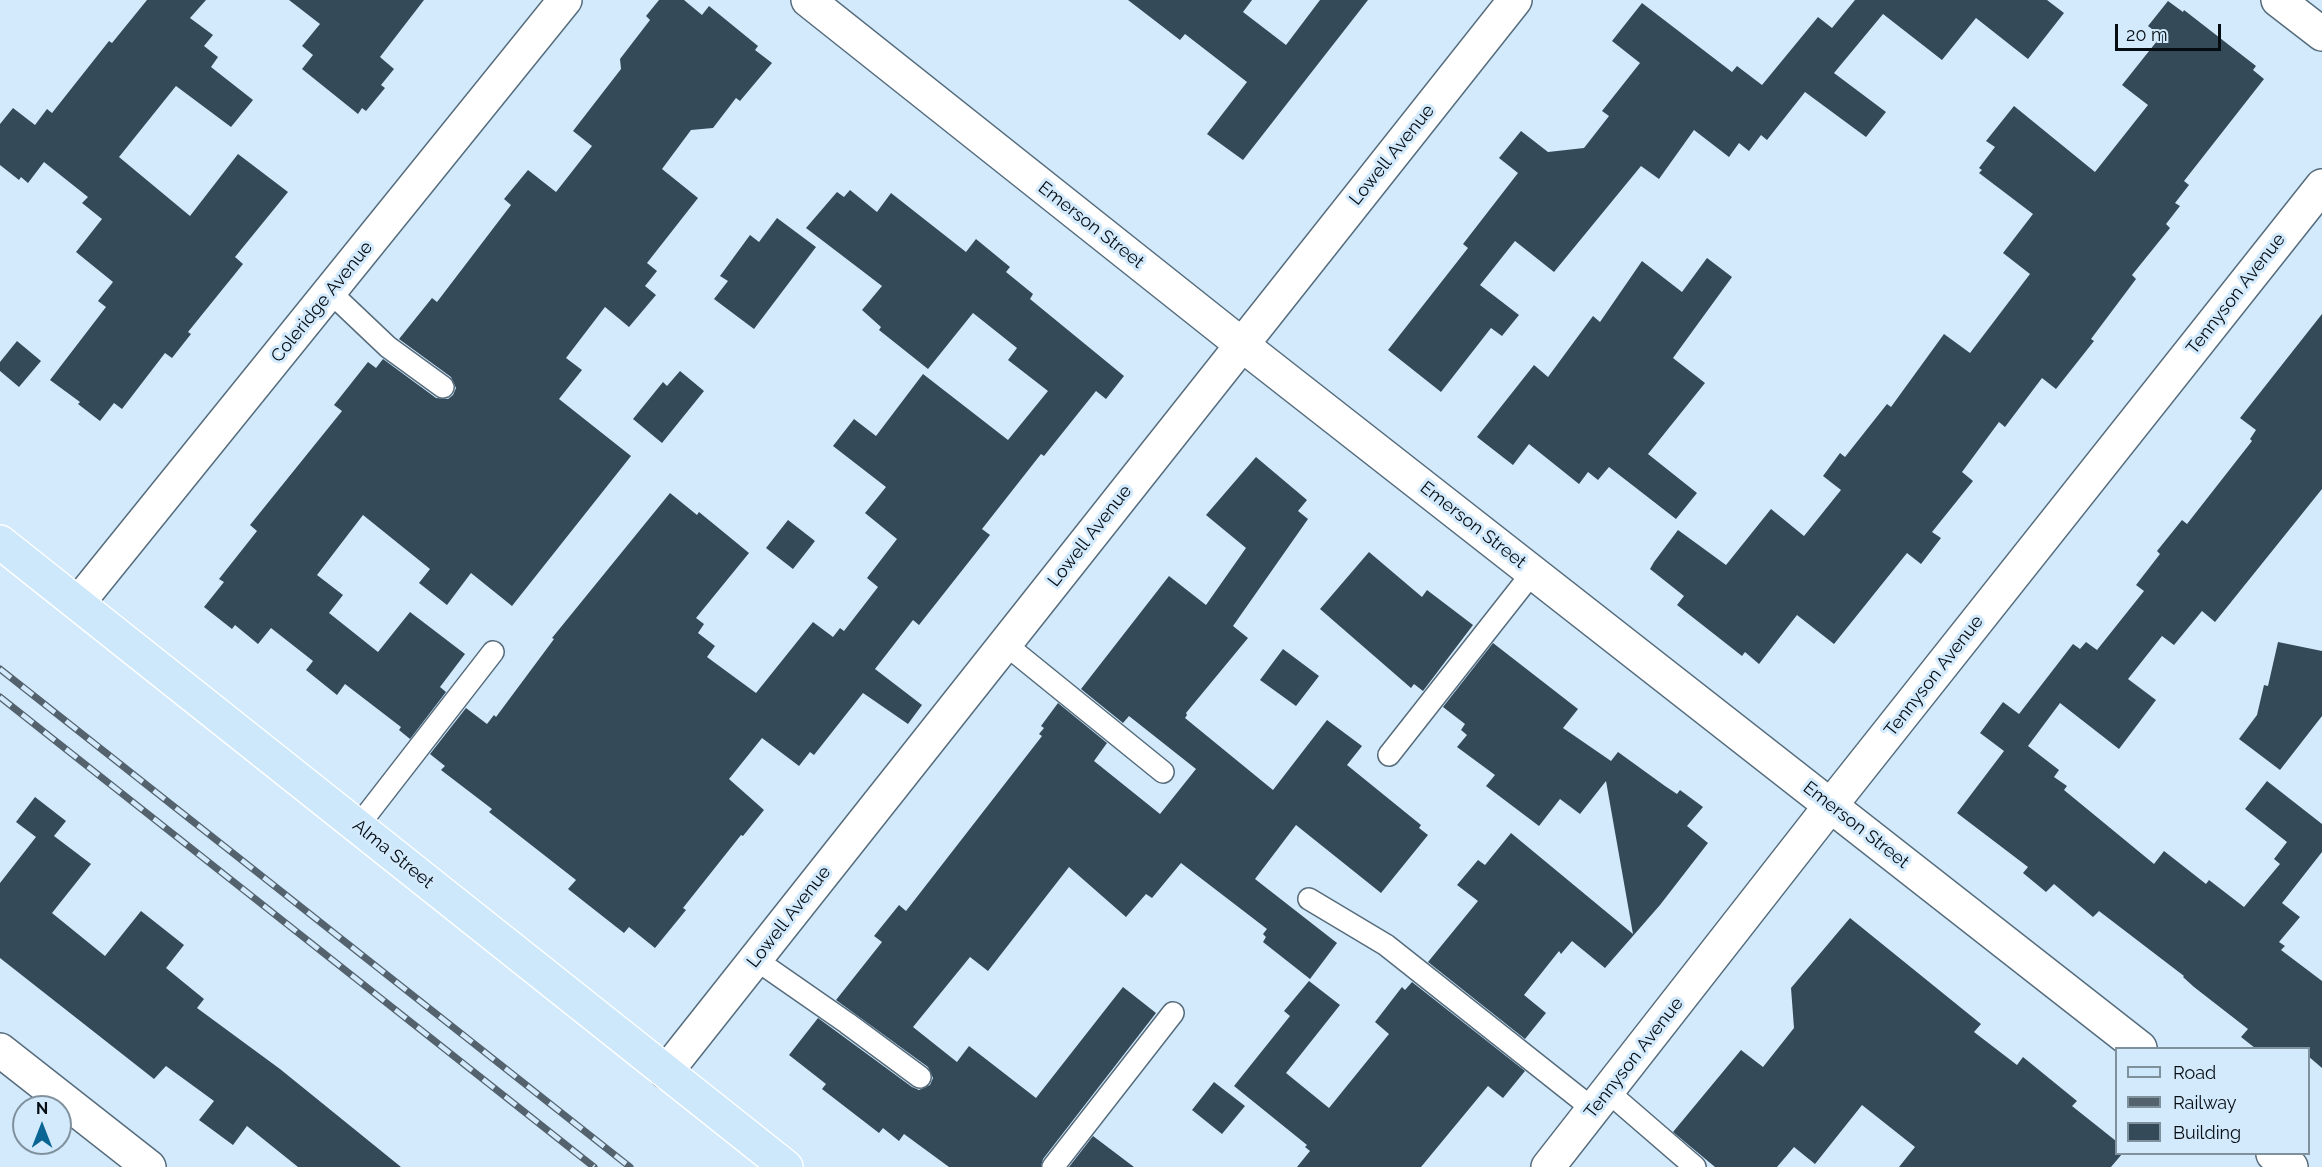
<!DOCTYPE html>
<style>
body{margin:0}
#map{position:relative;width:2322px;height:1167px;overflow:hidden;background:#d2eafc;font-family:Raleway,sans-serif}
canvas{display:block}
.legend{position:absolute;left:2115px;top:1047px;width:195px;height:108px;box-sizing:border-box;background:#d2eafc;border:2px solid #80919e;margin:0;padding:8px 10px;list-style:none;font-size:18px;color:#050c12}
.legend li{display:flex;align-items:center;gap:12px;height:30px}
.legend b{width:30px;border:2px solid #80919e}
.north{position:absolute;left:12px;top:1095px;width:60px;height:60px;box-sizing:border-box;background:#d2eafc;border:2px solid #80919e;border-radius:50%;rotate:0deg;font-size:16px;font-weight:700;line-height:24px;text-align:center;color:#050c12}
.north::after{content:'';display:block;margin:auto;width:21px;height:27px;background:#0a6595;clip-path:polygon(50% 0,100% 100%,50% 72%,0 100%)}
.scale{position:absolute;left:2115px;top:24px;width:106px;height:27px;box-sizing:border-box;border:3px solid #050c12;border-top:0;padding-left:8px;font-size:18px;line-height:21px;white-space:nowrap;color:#050c12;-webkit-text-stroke:4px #d2eafc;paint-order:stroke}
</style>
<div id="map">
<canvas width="2322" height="1167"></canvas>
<ul class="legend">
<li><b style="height:8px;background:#cde7fb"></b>Road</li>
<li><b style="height:8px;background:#54626d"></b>Railway</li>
<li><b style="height:16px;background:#354a59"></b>Building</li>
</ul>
<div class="north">N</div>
<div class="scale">20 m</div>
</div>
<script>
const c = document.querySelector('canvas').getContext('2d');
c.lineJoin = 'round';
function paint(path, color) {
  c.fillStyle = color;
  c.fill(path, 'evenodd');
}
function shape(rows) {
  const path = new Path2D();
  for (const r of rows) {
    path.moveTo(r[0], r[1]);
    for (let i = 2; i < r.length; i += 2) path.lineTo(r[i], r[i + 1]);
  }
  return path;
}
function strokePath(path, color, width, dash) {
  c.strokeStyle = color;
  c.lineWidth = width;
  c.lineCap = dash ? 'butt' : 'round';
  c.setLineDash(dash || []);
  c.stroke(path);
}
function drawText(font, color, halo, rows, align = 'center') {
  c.font = font + ' Raleway,sans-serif';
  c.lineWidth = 6;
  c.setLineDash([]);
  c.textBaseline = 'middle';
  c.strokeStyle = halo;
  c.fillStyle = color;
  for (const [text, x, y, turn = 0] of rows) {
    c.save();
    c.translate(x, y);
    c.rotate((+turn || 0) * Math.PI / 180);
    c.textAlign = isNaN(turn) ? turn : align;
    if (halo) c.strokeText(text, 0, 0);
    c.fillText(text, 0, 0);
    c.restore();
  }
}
paint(shape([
 [147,0,206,0,190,18,213,35,204,46,218,57,211,67,253,100,231,127,176,86,119,157,190,216,238,154,288,192,235,257,243,264,188,332,191,334,172,358,165,353,122,409,114,403,100,421,78,404,80,402,50,380,106,307,98,301,113,282,76,252,102,219,82,203,88,197,44,162,28,183,21,177,19,180,0,165,0,124,13,108,35,125,47,109,52,113,109,41,112,43],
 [289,0,424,0,380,57,394,69,381,85,385,88,366,111,362,108,358,114,302,69,313,55,302,46,320,24],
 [659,0,684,0,702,15,709,6,758,46,755,50,772,63,740,101,736,98,713,128,691,130,662,169,698,198,647,263,657,271,645,286,656,295,629,327,605,307,566,358,582,370,559,399,631,456,512,606,471,573,447,605,419,583,430,569,363,515,317,575,343,595,329,613,378,652,410,612,465,654,440,687,446,692,410,739,399,730,401,727,345,684,337,695,306,670,313,661,271,628,258,644,235,625,232,629,204,607,224,582,219,579,257,531,250,525,342,411,334,405,368,362,376,368,383,359,436,398,448,399,453,395,456,388,451,377,399,339,432,298,437,302,511,205,504,199,528,170,556,192,592,146,573,131,621,69,620,59,650,20,646,16],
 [1128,0,1252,0,1243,12,1286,45,1320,0,1368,0,1243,160,1207,134,1247,82,1185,34,1180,40],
 [1855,0,2047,0,2064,13,2028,59,1976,18,1942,60,1883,14,1834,73,1886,112,1866,137,1805,92,1767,140,1761,135,1749,151,1739,143,1729,157,1694,130,1659,179,1641,166,1554,272,1515,241,1480,285,1519,315,1502,336,1491,328,1441,392,1388,350,1468,248,1463,244,1518,173,1499,158,1521,131,1548,152,1584,148,1609,116,1602,111,1640,63,1612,41,1642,3,1732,72,1737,66,1762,85,1818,17,1832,28],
 [2168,1,2183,12,2184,10,2256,66,2253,70,2264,79,2184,181,2189,185,2175,203,2180,206,2166,224,2170,228,2132,275,2136,279,2091,339,2094,341,2056,389,2042,378,2005,427,1999,422,1962,472,1973,481,1932,532,1941,538,1921,564,1907,553,1834,644,1797,615,1759,664,1745,652,1742,656,1677,605,1684,596,1650,569,1654,562,1678,530,1726,565,1771,509,1804,536,1841,490,1823,476,1840,453,1845,457,1887,404,1891,407,1944,334,1970,353,2030,274,2003,253,2033,214,1979,173,1982,170,1979,168,1995,147,1986,141,2014,106,2095,172,2148,105,2122,85,2161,36,2148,26],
 [850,190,877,212,891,193,966,252,976,239,1010,267,1006,272,1033,294,1030,299,1124,376,1106,399,1096,391,1044,456,1041,454,982,529,990,535,919,625,913,620,875,669,922,705,908,724,863,693,814,755,810,752,799,766,762,738,729,779,764,810,743,836,741,835,683,908,686,910,655,948,629,927,624,933,568,889,576,880,489,812,492,809,441,770,445,766,430,754,466,708,487,724,494,715,496,717,554,639,552,638,670,493,697,515,699,512,749,553,696,618,704,624,698,633,715,646,707,657,756,693,813,622,833,637,840,628,844,631,878,587,867,578,897,539,865,513,886,487,833,446,854,419,876,436,923,374,1008,440,1048,391,1008,360,1017,348,973,313,928,369,879,330,881,327,862,310,882,286,806,228,837,192,844,197],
 [777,218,816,247,754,329,714,299,728,281,720,276,750,235,759,242],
 [1707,258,1732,277,1673,358,1705,383,1648,454,1697,493,1676,519,1609,467,1598,480,1588,472,1579,484,1529,444,1513,465,1477,437,1534,365,1548,377,1593,316,1600,322,1642,261,1682,292],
 [2322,314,2322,489,2215,622,2202,611,2174,645,2162,636,2128,679,2156,700,2119,749,2060,703,2028,746,2059,770,2054,777,2067,786,2064,790,2154,864,2164,851,2206,884,2209,880,2244,907,2280,864,2274,859,2287,842,2245,809,2267,781,2322,824,2322,852,2282,903,2300,917,2279,942,2285,946,2281,950,2322,981,2322,1068,2308,1056,2308,1048,2255,1048,2241,1037,2248,1029,2194,987,2183,977,2184,976,2099,911,2093,917,2054,884,2046,892,2023,873,2028,867,1957,813,2004,751,1980,733,2003,702,2019,714,2073,644,2080,649,2086,642,2097,650,2144,591,2136,585,2160,554,2157,551,2182,520,2187,524,2252,441,2250,439,2256,430,2240,418],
 [17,341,41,361,19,387,0,371,0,362],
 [680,371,704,391,662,443,633,419,663,382,667,386],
 [1256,457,1307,500,1298,511,1308,519,1233,626,1248,638,1186,713,1187,715,1185,718,1273,790,1327,720,1362,746,1347,765,1421,825,1419,828,1428,835,1381,893,1296,825,1255,879,1337,943,1310,979,1263,942,1266,937,1263,934,1267,929,1181,863,1152,898,1146,894,1126,917,1069,867,988,971,970,957,913,1027,957,1062,969,1046,1036,1098,1123,987,1156,1013,1043,1159,1041,1167,949,1167,904,1134,899,1141,883,1128,879,1133,822,1089,826,1084,789,1055,818,1018,912,1087,919,1090,930,1085,933,1078,928,1067,836,1000,882,942,874,936,899,905,906,911,1042,736,1039,734,1044,728,1041,726,1058,703,1107,743,1094,761,1160,814,1196,769,1129,716,1123,723,1081,689,1169,576,1206,605,1246,548,1206,515],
 [788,520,815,541,793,569,766,548],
 [1369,552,1422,597,1427,590,1473,625,1423,691,1414,684,1411,688,1320,609],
 [2278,642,2322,651,2322,716,2280,770,2239,739,2257,715,2264,685,2268,686],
 [1493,643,1578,709,1563,728,1611,761,1618,752,1665,786,1677,794,1680,790,1703,807,1687,826,1708,843,1660,905,1605,968,1572,941,1561,954,1559,951,1524,995,1546,1013,1525,1039,1428,962,1478,901,1457,885,1478,860,1485,865,1511,833,1633,934,1606,781,1580,814,1560,799,1539,826,1486,786,1495,775,1457,747,1467,735,1461,730,1465,724,1443,707],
 [1283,649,1319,676,1296,706,1260,680],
 [35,797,66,821,54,836,91,864,52,913,105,956,141,911,184,945,166,968,204,999,197,1008,280,1069,401,1167,298,1167,247,1126,233,1145,199,1120,214,1101,166,1066,154,1079,0,958,0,883,36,837,16,822],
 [1850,918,1981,1024,1974,1032,2017,1065,2023,1057,2077,1101,2072,1106,2116,1141,2116,1154,2122,1154,2111,1167,1899,1167,1915,1147,1862,1105,1815,1164,1794,1147,1777,1167,1715,1167,1673,1132,1741,1050,1763,1067,1794,1028,1791,988],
 [1309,981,1340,1005,1286,1073,1329,1108,1389,1034,1375,1022,1402,987,1405,990,1412,982,1525,1071,1503,1098,1488,1086,1421,1167,1297,1167,1310,1151,1305,1147,1307,1145,1234,1086,1290,1016,1284,1011],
 [1214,1082,1245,1106,1222,1134,1192,1110],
 [1093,1136,1134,1167,1069,1167]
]), '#354a59');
const service = shape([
 [330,292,388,347,443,387],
 [1005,644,1163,772],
 [1389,755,1533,572],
 [358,826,493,652],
 [1309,899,1386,945,1593,1109],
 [755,959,847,1023,920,1077],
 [1607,1091,1695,1167],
 [1053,1167,1173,1013]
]);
const minor = shape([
 [808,0,1241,344,2140,1048],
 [2278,0,2322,34],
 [78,603,565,0],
 [0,1050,149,1167],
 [666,1072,1515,0],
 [2273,1154,2291,1167],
 [1548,1167,1831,805,2322,186]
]);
const primary = shape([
 [0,542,786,1167]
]);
strokePath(service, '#566c7c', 24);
strokePath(minor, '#566c7c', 36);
strokePath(primary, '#fff', 36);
strokePath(service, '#fff', 21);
strokePath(minor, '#fff', 33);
strokePath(primary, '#cde7fb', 33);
const rail = shape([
 [0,669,630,1167],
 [0,697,594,1167]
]);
strokePath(rail, '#54626d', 7);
strokePath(rail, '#d2eafc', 4.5, [14]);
drawText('18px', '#050c12', '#d2eafc', [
 ["Lowell Avenue",1392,155,-51],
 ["Emerson Street",1091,225,38],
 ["Tennyson Avenue",2236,294,-52],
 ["Coleridge Avenue",322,302,-51],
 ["Emerson Street",1473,525,38],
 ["Lowell Avenue",1090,536,-52],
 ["Tennyson Avenue",1934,676,-52],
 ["Emerson Street",1856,825,38],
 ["Alma Street",393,854,39],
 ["Lowell Avenue",789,917,-52],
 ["Tennyson Avenue",1634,1058,-52]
]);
</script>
